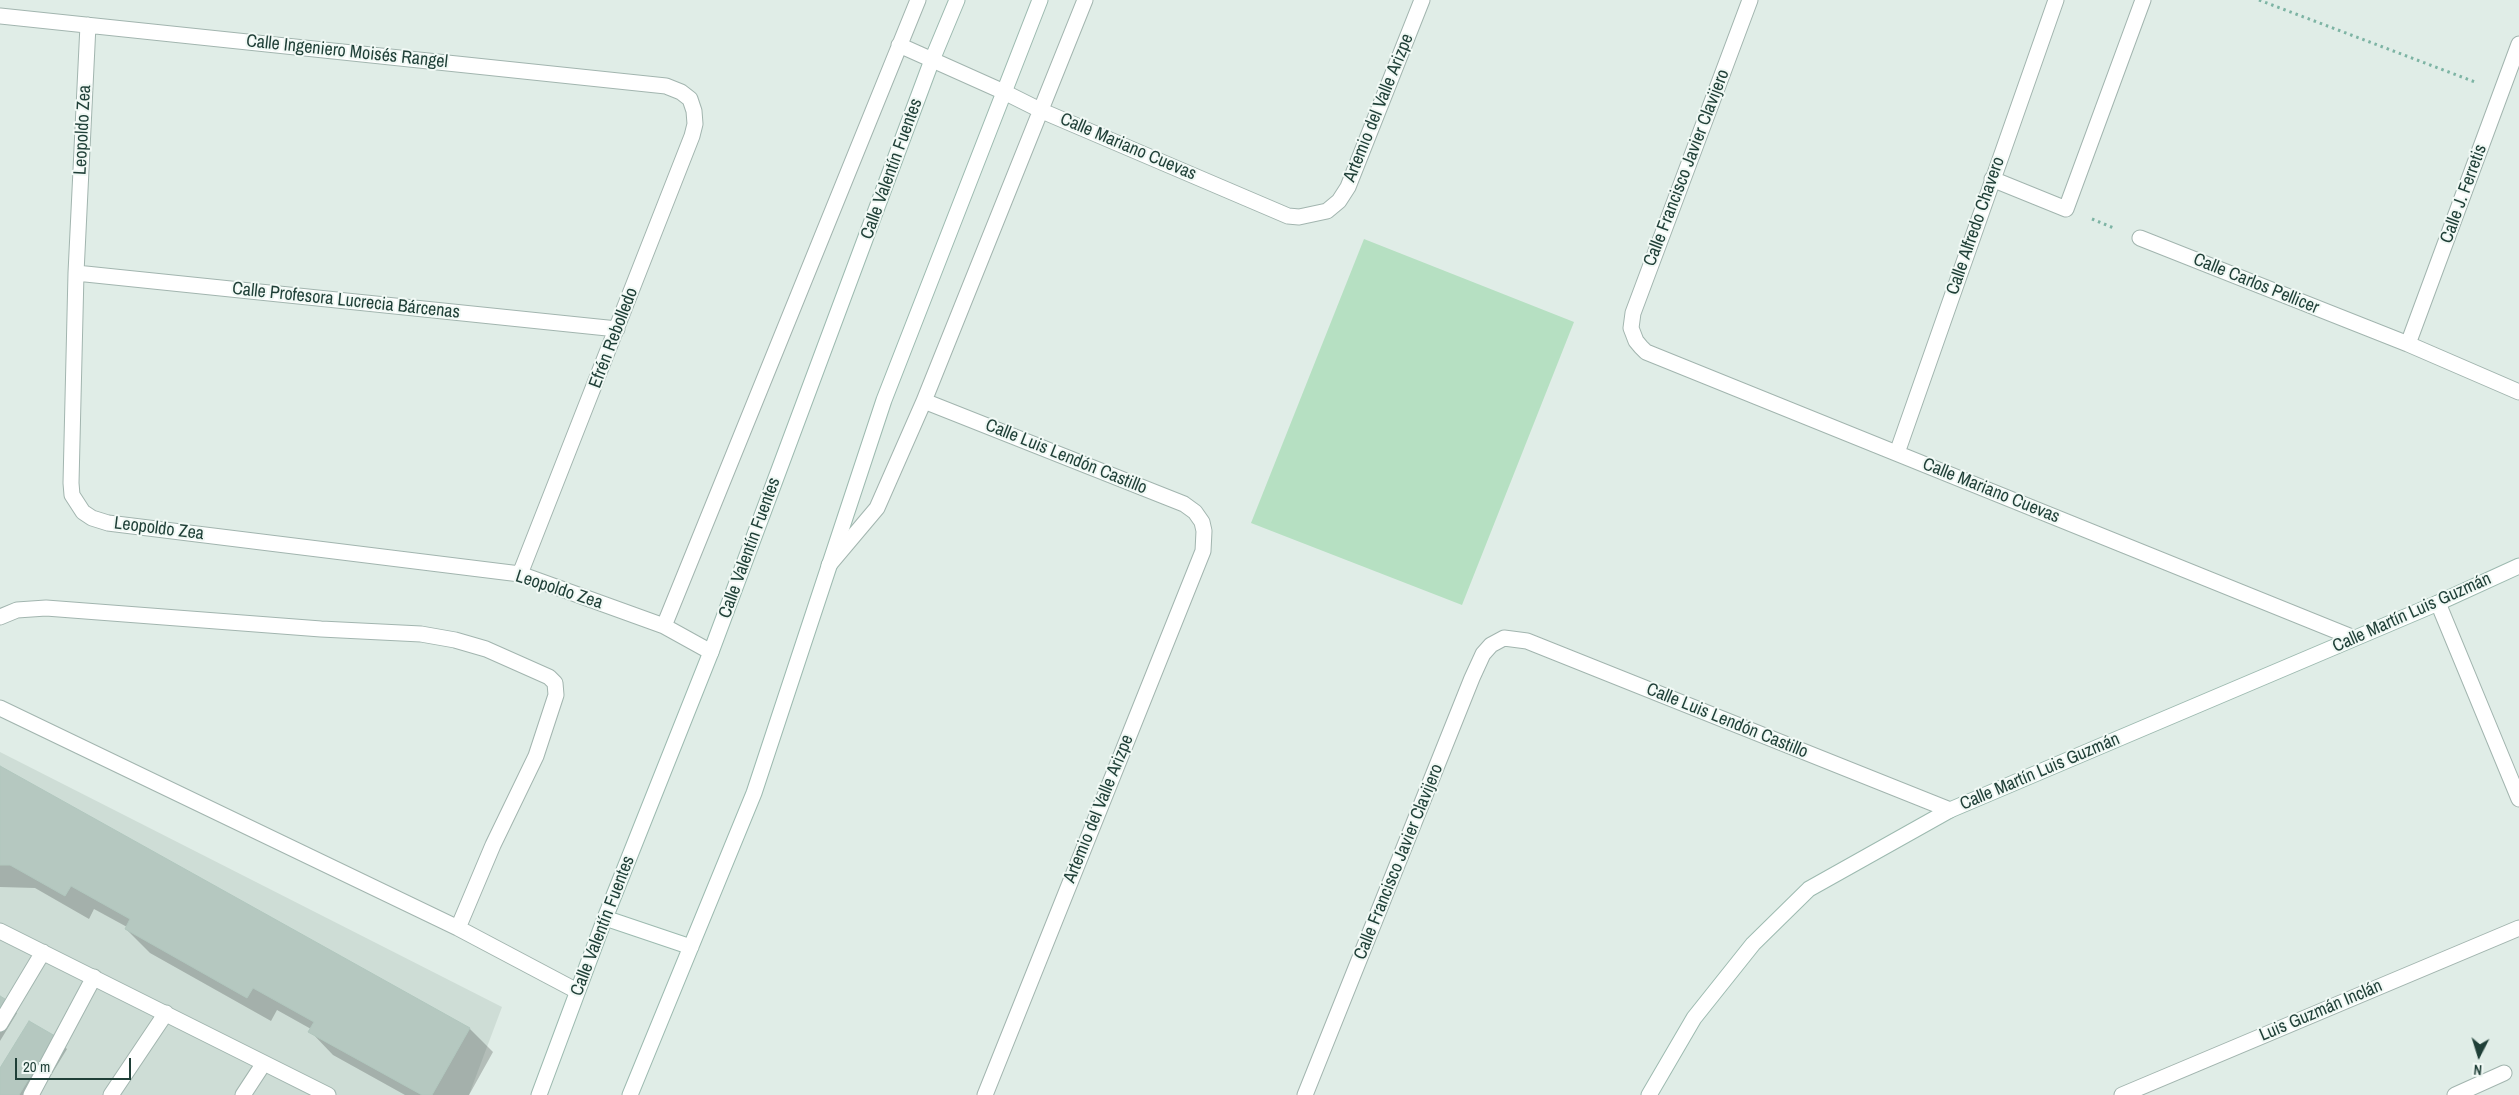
<!DOCTYPE html>
<meta charset="utf-8">
<style>
body{margin:0}
#map{position:relative;width:2519px;height:1095px;overflow:hidden;background:#e0ede7;font-family:"Archivo Narrow",sans-serif}
canvas{display:block}
.north{position:absolute;left:2454px;top:1030px;width:50px;height:50px;-webkit-text-stroke:4px #f1f9f5;paint-order:stroke;rotate:185deg;font-size:14px;font-weight:700;line-height:20px;text-align:center;color:#1f3f37}
.north::after{content:'';display:block;margin:auto;width:18px;height:22px;background:#1f3f37;clip-path:polygon(50% 0,100% 100%,50% 72%,0 100%)}
.scale{position:absolute;left:15px;top:1058px;width:116px;height:22px;box-sizing:border-box;border:2px solid #1f3f37;border-top:0;padding-left:6px;font-size:15px;line-height:18px;white-space:nowrap;color:#1f3f37;-webkit-text-stroke:4px #f1f9f5;paint-order:stroke}
</style>
<div id="map">
<canvas width="2519" height="1095"></canvas>
<div class="north">N</div>
<div class="scale">20 m</div>
</div>
<script>
const c = document.querySelector('canvas').getContext('2d');
c.lineJoin = 'round';
function paint(path, color) {
  c.fillStyle = color;
  c.fill(path, 'evenodd');
}
function shape(rows) {
  const path = new Path2D();
  for (const r of rows) {
    path.moveTo(r[0], r[1]);
    for (let i = 2; i < r.length; i += 2) path.lineTo(r[i], r[i + 1]);
  }
  return path;
}
function strokePath(path, color, width, dash) {
  c.strokeStyle = color;
  c.lineWidth = width;
  c.lineCap = dash ? 'butt' : 'round';
  c.setLineDash(dash || []);
  c.stroke(path);
}
function drawText(font, color, halo, rows, align = 'center') {
  c.font = font + ' "Archivo Narrow",sans-serif';
  c.lineWidth = 4;
  c.setLineDash([]);
  c.textBaseline = 'middle';
  c.strokeStyle = halo;
  c.fillStyle = color;
  for (const [text, x, y, turn = 0] of rows) {
    c.save();
    c.translate(x, y);
    c.rotate((+turn || 0) * Math.PI / 180);
    c.textAlign = isNaN(turn) ? turn : align;
    if (halo) c.strokeText(text, 0, 0);
    c.fillText(text, 0, 0);
    c.restore();
  }
}
paint(shape([
 [0,752,502,1007,469,1095,0,1095]
]), '#ceddd6');
paint(shape([
 [1364,239,1574,322,1462,605,1251,523]
]), '#b6e0c2');
paint(shape([
 [0,767,470,1029,493,1052,469,1095,405,1095,333,1055,310,1031,311,1029,277,1010,271,1021,150,953,126,929,127,927,94,909,89,919,35,888,0,887],
 [0,998,17,1013,0,1041],
 [54,1037,67,1049,39,1095,0,1095,0,1071]
]), '#0003');
const building = shape([
 [0,766,470,1028,432,1095,422,1095,308,1032,314,1022,253,988,247,998,125,929,130,919,71,886,65,896,10,865,0,865,0,766],
 [0,996,5,999,0,1008,0,996],
 [29,1021,55,1036,19,1095,0,1095,0,1068,29,1021]
]);
paint(building, '#b5c8c0');
strokePath(building, '#b1c7be', 1);
const lane = shape([
 [0,617,17,610,46,608,321,629,421,634,455,640,486,649,549,677,555,683,556,695,536,756,493,845,458,928],
 [0,708,458,928,577,991],
 [0,931,264,1063],
 [0,1024,43,952],
 [31,1095,94,977],
 [111,1095,166,1013],
 [243,1095,264,1063,328,1095]
]);
const street = shape([
 [1750,0,1633,313,1631,328,1636,341,1641,347,1646,352,2354,638],
 [0,16,666,86,681,92,690,99,694,111,695,124,692,136,520,574],
 [88,25,76,273,71,483,72,495,83,512,92,518,108,523,520,574,664,626,711,652],
 [899,45,1004,92,1042,111,1288,216,1299,217,1327,211,1339,201,1348,187,1422,0],
 [1992,179,2066,209,2143,0],
 [2140,238,2408,344,2519,392],
 [76,273,617,329],
 [2408,344,2519,44],
 [924,401,1184,504,1195,512,1202,522,1204,531,1203,551,985,1095],
 [1897,453,2056,0],
 [829,565,877,508,924,401,1085,0],
 [2438,603,2519,799],
 [664,626,918,0],
 [1305,1095,1472,678,1483,654,1491,645,1504,638,1527,641,1950,810],
 [2122,1095,2519,928],
 [2455,1095,2504,1073]
]);
const secondary = shape([
 [605,918,691,947],
 [539,1095,605,918,711,652,932,60,957,0],
 [630,1095,754,793,884,400,1040,0],
 [1649,1095,1694,1018,1753,944,1809,889,1950,810,2438,603,2519,566]
]);
strokePath(lane, '#a2b5af', 17);
strokePath(street, '#a2b5af', 17);
strokePath(secondary, '#9dbab0', 17);
strokePath(shape([
 [2259,0,2475,82],
 [2092,219,2116,229]
]), '#7db4a4', 3, [2.5, 4]);
strokePath(lane, '#fff', 15);
strokePath(street, '#fff', 15);
strokePath(secondary, '#fff', 15);
drawText('18px', '#1f3f37', '#f1f9f5', [
 ["Calle Ingeniero Moisés Rangel",347,52,6],
 ["Artemio del Valle Arizpe",1379,108,-68],
 ["Leopoldo Zea",83,130,-87],
 ["Calle Mariano Cuevas",1128,147,23],
 ["Calle Francisco Javier Clavijero",1687,168,-69],
 ["Calle Valentín Fuentes",892,169,-70],
 ["Calle J. Ferretis",2464,194,-70],
 ["Calle Alfredo Chavero",1976,226,-71],
 ["Calle Carlos Pellicer",2256,284,22],
 ["Calle Profesora Lucrecia Bárcenas",346,301,6],
 ["Efrén Rebolledo",614,338,-69],
 ["Calle Luis Lendón Castillo",1066,457,22],
 ["Calle Mariano Cuevas",1991,491,22],
 ["Leopoldo Zea",159,529,7],
 ["Calle Valentín Fuentes",750,548,-70],
 ["Leopoldo Zea",559,590,18],
 ["Calle Martín Luis Guzmán",2412,613,-24],
 ["Calle Luis Lendón Castillo",1727,721,22],
 ["Calle Martín Luis Guzmán",2040,772,-23],
 ["Artemio del Valle Arizpe",1099,809,-68],
 ["Calle Francisco Javier Clavijero",1399,862,-68],
 ["Calle Valentín Fuentes",603,926,-69],
 ["Luis Guzmán Inclán",2321,1011,-23]
]);
</script>
